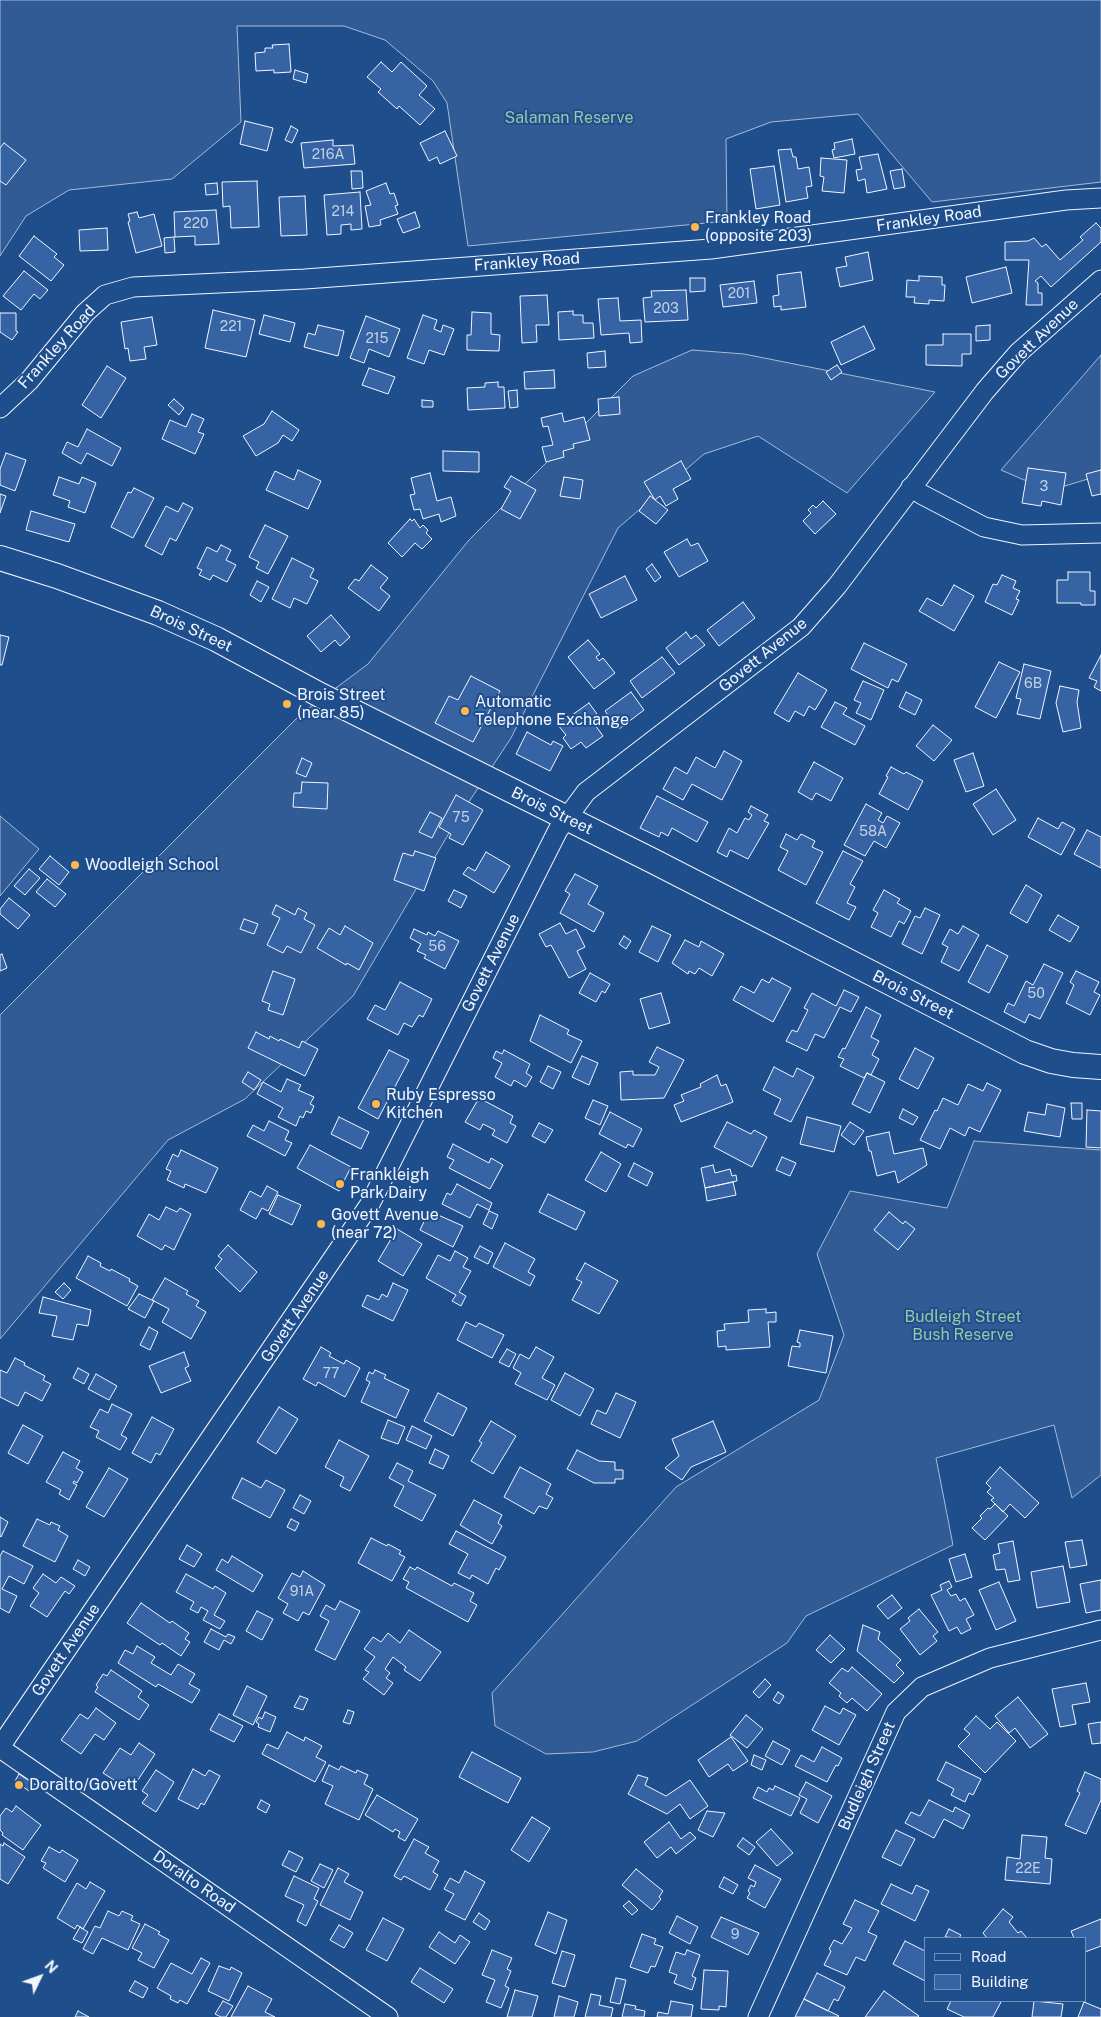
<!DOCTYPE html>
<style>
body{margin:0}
#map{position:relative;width:1101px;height:2017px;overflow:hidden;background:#1f4e8c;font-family:"Public Sans",sans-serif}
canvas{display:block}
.legend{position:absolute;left:924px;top:1937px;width:162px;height:65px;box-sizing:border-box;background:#1f4e8c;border:1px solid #7391ba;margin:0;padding:6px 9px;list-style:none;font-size:15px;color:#f2f6ff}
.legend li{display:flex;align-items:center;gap:10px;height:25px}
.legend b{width:25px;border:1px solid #7391ba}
.north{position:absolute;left:15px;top:1952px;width:50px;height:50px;-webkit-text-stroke:4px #1f4e8c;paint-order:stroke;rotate:48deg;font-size:14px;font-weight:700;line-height:20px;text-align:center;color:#f2f6ff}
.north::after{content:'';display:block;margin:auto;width:18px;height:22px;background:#f2f6ff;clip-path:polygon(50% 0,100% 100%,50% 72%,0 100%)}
</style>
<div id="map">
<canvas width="1101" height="2017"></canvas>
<ul class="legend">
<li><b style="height:6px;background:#1f4e8c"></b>Road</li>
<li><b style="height:14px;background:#3563a3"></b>Building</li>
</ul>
<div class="north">N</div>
</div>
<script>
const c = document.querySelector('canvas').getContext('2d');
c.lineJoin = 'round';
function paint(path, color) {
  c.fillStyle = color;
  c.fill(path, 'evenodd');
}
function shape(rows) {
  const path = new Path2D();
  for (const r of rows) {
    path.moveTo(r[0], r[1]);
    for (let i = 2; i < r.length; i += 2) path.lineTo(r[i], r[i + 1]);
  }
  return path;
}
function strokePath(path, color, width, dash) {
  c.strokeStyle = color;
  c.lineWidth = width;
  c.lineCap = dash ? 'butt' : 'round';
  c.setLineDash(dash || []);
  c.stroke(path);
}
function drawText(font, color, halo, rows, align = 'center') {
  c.font = font + ' "Public Sans",sans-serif';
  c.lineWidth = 4;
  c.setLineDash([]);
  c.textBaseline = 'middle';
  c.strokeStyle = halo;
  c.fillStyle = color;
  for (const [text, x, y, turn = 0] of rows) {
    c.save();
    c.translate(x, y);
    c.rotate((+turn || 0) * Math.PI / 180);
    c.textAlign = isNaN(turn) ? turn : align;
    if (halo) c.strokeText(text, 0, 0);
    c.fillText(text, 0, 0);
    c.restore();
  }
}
const built = shape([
 [0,0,1101,0,1101,182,932,202,858,114,771,122,726,139,727,221,468,246,447,103,433,81,385,40,344,26,237,26,241,122,172,179,69,190,26,216,0,256,0,0],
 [692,350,744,354,935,392,847,493,758,436,704,454,618,528,511,738,455,823,353,996,245,1099,168,1140,0,1339,0,1015,301,714,368,664,469,540,633,376,692,350],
 [1101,355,1101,475,1065,486,1024,480,1001,470,1101,355],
 [0,816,39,849,0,896,0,816],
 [974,1141,1101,1150,1101,1475,1072,1498,1054,1425,936,1458,953,1545,806,1616,787,1643,637,1741,593,1752,546,1754,495,1726,492,1693,676,1487,819,1400,844,1335,817,1254,850,1191,947,1208,974,1141]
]);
paint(built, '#305b95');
strokePath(built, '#a8bbd7', 1);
const building = shape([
 [289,44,291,72,274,73,274,70,256,71,255,53,265,52,265,48,273,48,272,45,289,44],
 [381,62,392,72,401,62,427,86,419,95,435,109,420,125,399,106,397,109,378,92,381,89,367,77,381,62],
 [295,70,308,74,306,83,293,79,295,70],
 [245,121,273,128,267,151,240,144,245,121],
 [291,126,298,130,292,143,285,140,291,126],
 [445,131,457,156,440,164,437,157,429,161,420,143,445,131],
 [852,139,855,154,834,158,832,150,835,149,834,143,852,139],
 [333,140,333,146,353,145,355,164,304,168,301,143,333,140],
 [4,143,26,160,6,185,0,181,0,148,4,143],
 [791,149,793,157,796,157,798,169,809,167,812,186,806,187,808,198,786,202,778,150,791,149],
 [878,154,887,189,867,193,865,179,858,181,856,170,862,169,859,157,878,154],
 [821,158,847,160,844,193,822,191,824,177,820,176,821,158],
 [774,166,780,205,756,209,750,169,774,166],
 [902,169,905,187,894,189,890,171,902,169],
 [351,171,362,171,363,188,352,189,351,171],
 [257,181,259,227,231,228,230,206,223,207,222,182,257,181],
 [217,183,218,194,206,195,205,184,217,183],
 [386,183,390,194,394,193,398,205,395,206,398,214,380,220,381,225,369,227,365,206,371,205,366,191,386,183],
 [360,192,362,229,351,230,351,224,341,225,341,234,327,235,324,195,360,192],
 [305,196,307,235,281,236,279,197,305,196],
 [216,210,219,244,195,245,195,236,175,237,174,212,216,210],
 [137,212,139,218,154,214,162,246,136,253,128,222,130,221,128,214,137,212],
 [415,212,420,227,403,233,397,219,415,212],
 [1096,223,1101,228,1101,242,1051,287,1041,276,1035,281,1038,283,1038,293,1042,293,1042,305,1026,305,1029,260,1005,260,1005,242,1028,241,1034,238,1042,247,1046,244,1060,260,1083,240,1080,237,1096,223],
 [107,228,108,250,80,251,79,230,107,228],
 [34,236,57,254,54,257,64,265,51,281,19,256,34,236],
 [174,237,175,252,165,253,164,238,174,237],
 [868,252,873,280,840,287,836,268,847,266,845,257,868,252],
 [1006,267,1012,293,972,303,966,277,1006,267],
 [24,271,48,290,40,299,34,294,21,310,3,296,24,271],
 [801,272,806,307,781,310,781,306,774,307,773,296,779,295,777,275,801,272],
 [919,276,942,277,942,285,945,285,944,301,929,300,929,304,914,303,915,297,906,297,907,280,919,281,919,276],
 [690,278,705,278,705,291,690,292,690,278],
 [754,281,757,303,723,307,720,285,754,281],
 [686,290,688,320,645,322,643,298,652,297,651,291,686,290],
 [547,295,549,325,536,325,537,342,522,343,520,296,547,295],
 [618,298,620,321,641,320,642,342,630,343,629,333,601,335,598,299,618,298],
 [213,310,255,320,246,357,205,348,213,310],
 [573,311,573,315,583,315,583,323,593,323,594,338,559,340,558,312,573,311],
 [472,312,491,313,491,334,500,335,499,351,467,350,467,335,471,335,472,312],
 [0,313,16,313,16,331,18,332,12,340,0,332,0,313],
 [264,315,295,323,290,342,259,334,264,315],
 [423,315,437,320,434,329,441,332,443,325,454,329,444,355,429,350,424,364,407,358,423,315],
 [366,316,400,329,389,357,369,349,364,363,350,358,366,316],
 [152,317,157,345,144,347,146,359,130,361,128,348,125,349,121,322,152,317],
 [318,325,344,331,338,356,304,347,308,333,315,335,318,325],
 [990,325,990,340,976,341,976,326,990,325],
 [864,326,875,349,841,365,831,342,864,326],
 [943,334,971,334,971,354,962,354,962,366,926,365,926,345,943,345,943,334],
 [605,351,606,367,588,368,587,353,605,351],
 [837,365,842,372,831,380,826,372,837,365],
 [107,366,126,378,101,418,82,405,107,366],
 [369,368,395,377,388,394,362,385,369,368],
 [554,370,555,388,525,389,524,372,554,370],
 [498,382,498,387,504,387,505,408,468,410,467,388,485,387,485,383,498,382],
 [517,390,518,407,510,408,508,391,517,390],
 [619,397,620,414,599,416,598,399,619,397],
 [174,399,184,408,179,415,168,405,174,399],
 [422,400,433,401,433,407,422,407,422,400],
 [272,411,299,430,292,441,283,435,278,443,256,456,243,436,264,424,272,411],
 [562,413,564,422,584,417,590,440,573,444,574,448,563,451,564,457,546,462,542,447,553,445,548,426,543,427,541,418,562,413],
 [192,414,204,419,198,432,204,434,195,454,162,439,170,420,186,427,192,414],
 [87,429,121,448,112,466,87,453,81,464,62,453,67,442,78,447,87,429],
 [443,451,479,452,479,472,443,471,443,451],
 [6,453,26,460,15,491,0,485,0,469,6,453],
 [681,461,691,479,673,489,678,499,666,506,660,496,655,500,644,482,681,461],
 [1028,468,1066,473,1061,505,1042,501,1041,506,1022,503,1028,468],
 [298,470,321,481,308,509,266,490,275,471,294,480,298,470],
 [1101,470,1101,494,1092,496,1086,474,1101,470],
 [430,473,437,501,451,497,456,516,441,522,439,514,423,519,420,509,414,510,410,495,415,494,411,478,430,473],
 [511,476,536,490,520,519,501,509,511,491,504,487,511,476],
 [59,477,79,484,82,477,96,483,85,513,68,507,70,501,53,495,59,477],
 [564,477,583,480,580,499,560,496,564,477],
 [134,488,154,498,133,538,111,527,128,492,131,493,134,488],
 [0,494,6,496,0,513,0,494],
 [650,496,668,510,656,524,639,511,650,496],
 [823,501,836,514,815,534,803,521,811,513,808,510,813,505,816,508,823,501],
 [183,503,193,508,176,541,170,538,162,555,145,546,166,506,178,512,183,503],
 [31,511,75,524,69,542,26,530,31,511],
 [410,519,412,521,414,519,420,528,423,525,428,530,426,533,432,539,422,549,415,543,402,557,388,543,410,519],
 [265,525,288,536,268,574,256,568,259,562,249,557,265,525],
 [687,539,691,546,698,543,708,561,679,577,664,552,687,539],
 [221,545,231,550,226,560,236,565,227,582,213,575,210,580,199,575,202,570,197,568,207,547,217,552,221,545],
 [292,558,314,569,310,577,318,581,307,604,294,598,290,608,272,599,292,558],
 [652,564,661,577,655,582,646,569,652,564],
 [371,565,388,578,380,588,390,596,379,611,348,588,355,579,359,581,371,565],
 [1068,572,1090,572,1090,591,1095,591,1095,605,1081,605,1081,603,1057,603,1057,580,1068,580,1068,572],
 [1002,575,1016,581,1013,588,1020,591,1016,599,1019,600,1012,615,985,602,993,584,997,585,1002,575],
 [625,576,637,600,601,618,589,594,625,576],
 [257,581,269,587,261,602,250,595,257,581],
 [954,585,974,596,954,631,919,611,927,598,942,606,954,585],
 [743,602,755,618,719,646,707,630,743,602],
 [331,615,350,637,340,646,335,640,321,652,307,636,331,615],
 [686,632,691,639,696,635,705,645,679,665,666,648,686,632],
 [0,635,9,637,2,665,0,665,0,635],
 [588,640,600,654,596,657,599,661,603,658,615,673,594,689,568,657,588,640],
 [864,643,907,664,898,682,892,679,888,688,851,669,864,643],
 [1101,655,1101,691,1094,687,1097,681,1089,678,1101,655],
 [662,657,675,673,642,698,630,681,662,657],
 [999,662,1020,672,996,718,975,707,999,662],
 [1024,664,1051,671,1040,719,1017,714,1021,699,1016,698,1024,664],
 [798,673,827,690,815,710,809,706,804,716,795,711,789,722,774,713,798,673],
 [471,676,500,691,473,742,435,723,449,696,458,700,471,676],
 [863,681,884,690,871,720,856,713,861,703,854,700,863,681],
 [1060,686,1079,690,1077,702,1081,728,1063,732,1056,703,1060,686],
 [631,692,644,710,619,729,605,711,631,692],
 [906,692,922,700,915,715,899,707,906,692],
 [835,702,847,708,843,714,865,726,855,745,821,727,835,702],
 [589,703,597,714,590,718,603,736,586,748,581,742,571,749,563,738,566,735,558,725,589,703],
 [933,725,952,740,934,761,916,746,933,725],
 [527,732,551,745,553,741,563,746,550,771,516,754,527,732],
 [724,751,742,761,722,800,692,784,683,800,663,789,675,767,687,774,696,757,715,768,724,751],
 [973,753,984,786,966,792,954,760,973,753],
 [302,758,312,763,306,777,296,773,302,758],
 [814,762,843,778,831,801,816,793,812,800,798,792,814,762],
 [891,767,904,774,906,772,923,781,908,810,879,794,888,777,886,776,891,767],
 [302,782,328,783,327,809,293,807,294,793,301,793,302,782],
 [996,789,1016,820,993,835,973,804,996,789],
 [456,795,483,810,463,845,449,838,451,834,439,827,456,795],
 [657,796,708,822,697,842,672,828,668,836,661,832,659,837,640,828,657,796],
 [866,804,882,813,878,820,883,823,887,816,900,823,886,848,874,841,865,856,844,845,866,804],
 [751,806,768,815,764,821,769,823,748,859,730,850,727,857,717,852,729,828,737,833,745,818,749,820,752,815,748,812,751,806],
 [430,812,442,818,432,838,419,832,430,812],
 [1038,818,1058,829,1062,822,1075,829,1061,855,1028,837,1038,818],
 [1087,830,1101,837,1101,868,1074,854,1087,830],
 [786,834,797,840,801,834,815,841,812,847,823,852,806,885,778,870,788,851,780,847,786,834],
 [415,851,436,858,424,891,394,880,403,853,413,856,415,851],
 [843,851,863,861,850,884,855,887,847,903,856,907,849,920,816,903,843,851],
 [486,852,510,866,494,893,463,874,468,867,475,871,486,852],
 [50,856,69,872,59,885,39,869,50,856],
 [29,869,40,878,25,895,14,886,29,869],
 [575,874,598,886,588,904,604,913,594,932,560,913,570,894,565,891,575,874],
 [47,879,66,894,55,907,36,892,47,879],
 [1026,885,1042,895,1027,923,1010,913,1026,885],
 [454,890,467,896,461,908,448,901,454,890],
 [884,890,900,899,897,903,911,911,904,924,899,921,891,937,871,927,878,913,873,910,884,890],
 [9,898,30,915,18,929,0,914,0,909,9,898],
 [276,905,295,915,298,908,307,913,304,919,315,925,301,953,287,946,283,953,267,945,280,918,272,914,276,905],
 [925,908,940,915,922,954,902,944,915,916,920,918,925,908],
 [1058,915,1079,927,1070,942,1049,930,1058,915],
 [244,919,258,924,254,934,240,929,244,919],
 [560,923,566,934,576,929,585,947,577,951,586,969,569,978,551,945,546,947,539,934,560,923],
 [345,926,373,943,359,970,347,963,346,965,317,948,329,928,340,935,345,926],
 [652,926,671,935,658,962,639,952,652,926],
 [963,926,979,935,959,971,941,962,948,947,942,944,950,929,958,934,963,926],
 [414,929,427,935,428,932,435,936,438,931,459,941,445,969,424,958,426,955,417,951,421,944,410,938,414,929],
 [624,936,631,941,626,949,619,944,624,936],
 [685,940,699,947,701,941,724,954,712,976,699,968,695,974,689,971,688,974,672,963,685,940],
 [987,945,1008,956,989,993,968,982,987,945],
 [2,954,7,968,0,971,0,955,2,954],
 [1044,964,1063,973,1040,1019,1029,1014,1025,1023,1004,1012,1008,1003,1014,1006,1026,981,1033,985,1044,964],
 [273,971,295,979,283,1015,268,1010,270,1004,262,1001,273,971],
 [1076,971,1099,982,1094,992,1100,995,1090,1015,1066,1003,1074,985,1070,982,1076,971],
 [590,973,610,984,605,993,602,991,596,1002,579,993,590,973],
 [772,978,791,988,773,1022,733,1000,741,986,754,993,762,979,769,983,772,978],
 [400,982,432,999,423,1017,419,1015,412,1027,404,1023,398,1035,367,1019,375,1005,385,1010,400,982],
 [844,990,859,997,851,1012,840,1007,824,1038,815,1034,807,1051,786,1041,792,1030,797,1032,808,1010,804,1008,812,993,836,1006,844,990],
 [661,993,670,1023,649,1029,640,999,661,993],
 [866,1007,881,1015,871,1037,879,1041,872,1055,879,1059,871,1075,867,1073,864,1078,840,1066,844,1059,838,1057,843,1048,845,1049,866,1007],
 [540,1015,569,1030,567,1034,582,1041,571,1063,530,1041,540,1015],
 [256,1032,269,1039,270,1036,279,1041,280,1039,299,1048,302,1041,318,1049,305,1076,248,1048,256,1032],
 [657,1047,684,1060,664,1098,621,1100,620,1072,633,1071,633,1075,655,1075,659,1067,649,1062,657,1047],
 [915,1048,934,1058,918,1089,899,1079,915,1048],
 [389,1050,409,1060,378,1119,358,1108,389,1050],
 [504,1050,530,1064,526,1073,532,1077,526,1087,514,1080,511,1086,495,1077,502,1063,493,1058,496,1051,502,1054,504,1050],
 [582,1056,598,1063,589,1085,572,1077,582,1056],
 [548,1066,561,1072,553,1089,540,1082,548,1066],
 [774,1067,793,1077,797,1068,814,1077,791,1122,774,1114,781,1099,763,1090,774,1067],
 [248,1072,261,1080,254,1090,242,1082,248,1072],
 [867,1073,885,1082,870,1113,852,1104,867,1073],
 [717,1075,721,1086,726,1084,733,1102,681,1122,674,1105,684,1101,681,1095,701,1087,700,1084,717,1075],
 [287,1079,301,1085,298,1090,314,1097,310,1104,314,1106,311,1113,306,1111,303,1118,300,1116,296,1126,278,1117,283,1108,257,1094,263,1082,281,1092,287,1079],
 [987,1083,1001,1090,980,1132,969,1127,965,1136,950,1128,940,1149,920,1140,935,1110,937,1111,943,1098,958,1105,968,1084,983,1091,987,1083],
 [479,1098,513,1116,510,1123,516,1126,507,1143,492,1135,495,1130,483,1124,480,1130,465,1122,479,1098],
 [593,1100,608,1106,600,1125,585,1118,593,1100],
 [1071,1103,1082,1103,1082,1119,1072,1119,1071,1103],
 [1047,1104,1065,1108,1060,1137,1024,1131,1028,1112,1045,1115,1047,1104],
 [903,1109,918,1117,913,1125,899,1118,903,1109],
 [1087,1110,1101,1111,1101,1148,1086,1147,1087,1110],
 [610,1112,642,1129,633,1147,628,1144,626,1148,599,1134,610,1112],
 [339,1117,369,1132,361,1149,331,1134,339,1117],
 [807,1117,841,1126,834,1152,800,1144,807,1117],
 [269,1121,289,1131,285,1140,292,1143,285,1156,247,1136,253,1125,264,1131,269,1121],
 [727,1122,751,1134,754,1130,767,1137,752,1167,714,1147,727,1122],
 [850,1122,864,1131,854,1145,841,1135,850,1122],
 [539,1123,553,1130,545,1143,532,1136,539,1123],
 [889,1132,894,1154,923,1148,927,1165,898,1183,895,1171,877,1176,871,1151,869,1151,866,1137,889,1132],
 [453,1144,489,1163,491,1158,503,1165,490,1189,449,1168,454,1160,447,1157,453,1144],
 [310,1145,351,1167,339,1191,297,1168,310,1145],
 [181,1150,218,1168,206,1193,185,1184,184,1188,167,1180,171,1171,166,1169,173,1154,178,1157,181,1150],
 [601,1152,621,1164,606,1192,585,1180,601,1152],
 [782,1157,796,1163,790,1176,776,1170,782,1157],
 [634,1163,653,1173,647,1186,628,1176,634,1163],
 [713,1165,715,1173,730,1169,732,1176,736,1175,737,1181,705,1188,701,1168,713,1165],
 [733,1182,736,1195,707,1201,705,1188,733,1182],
 [457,1184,492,1203,489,1210,477,1204,470,1218,442,1204,447,1193,451,1195,457,1184],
 [267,1186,278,1192,268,1211,262,1208,256,1219,240,1210,250,1191,261,1197,267,1186],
 [548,1194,585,1212,576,1230,539,1212,548,1194],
 [278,1195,301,1205,292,1225,269,1214,278,1195],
 [166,1207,177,1212,180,1208,191,1214,174,1250,165,1245,162,1250,137,1236,149,1214,159,1220,166,1207],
 [429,1211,463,1226,453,1247,420,1230,429,1211],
 [489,1211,498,1215,492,1229,483,1224,489,1211],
 [889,1212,903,1224,905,1221,915,1229,898,1250,874,1230,889,1212],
 [397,1229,422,1244,403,1276,378,1261,397,1229],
 [505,1243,535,1259,528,1272,535,1276,530,1286,493,1267,505,1243],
 [228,1245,257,1272,240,1292,215,1268,222,1259,218,1256,228,1245],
 [480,1246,493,1253,488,1264,474,1257,480,1246],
 [455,1251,468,1258,463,1267,471,1271,459,1292,466,1296,461,1306,452,1301,456,1295,426,1278,438,1255,450,1261,455,1251],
 [88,1256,101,1263,100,1266,110,1271,111,1269,130,1279,129,1281,138,1286,127,1306,76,1278,88,1256],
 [585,1263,618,1281,599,1314,572,1300,582,1282,576,1279,585,1263],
 [165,1278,188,1291,186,1294,199,1301,196,1306,206,1312,191,1339,162,1322,169,1309,152,1300,165,1278],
 [64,1283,71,1290,63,1299,55,1292,64,1283],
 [393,1283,408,1290,393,1321,362,1306,367,1295,379,1300,382,1294,387,1297,393,1283],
 [139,1294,154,1301,145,1318,128,1309,139,1294],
 [43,1297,91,1310,88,1326,77,1324,73,1340,52,1336,57,1316,39,1313,43,1297],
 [766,1309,766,1313,776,1312,776,1322,768,1322,770,1347,726,1350,726,1346,718,1347,717,1331,725,1330,724,1324,749,1322,748,1310,766,1309],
 [466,1322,476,1327,479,1323,504,1335,492,1358,457,1340,466,1322],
 [149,1327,158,1332,150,1350,140,1345,149,1327],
 [800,1330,833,1336,826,1373,788,1366,792,1346,800,1347,800,1343,797,1342,800,1330],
 [321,1347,331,1353,329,1356,344,1364,346,1360,360,1368,345,1397,318,1382,316,1386,303,1379,321,1347],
 [536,1347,554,1357,542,1378,555,1385,547,1400,515,1384,521,1373,513,1368,520,1354,529,1359,536,1347],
 [507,1349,516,1354,509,1367,499,1362,507,1349],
 [184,1352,189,1366,185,1368,191,1381,161,1393,149,1366,184,1352],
 [15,1358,25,1363,24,1365,45,1376,43,1380,51,1384,42,1401,25,1392,18,1406,0,1397,0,1370,7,1373,15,1358],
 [78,1368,89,1374,84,1384,73,1378,78,1368],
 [375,1370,386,1375,384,1378,409,1390,396,1418,361,1402,370,1382,366,1380,369,1372,373,1374,375,1370],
 [565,1373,594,1389,580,1416,551,1400,565,1373],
 [96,1374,117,1386,109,1400,88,1389,96,1374],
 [438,1393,467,1408,453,1436,424,1421,438,1393],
 [616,1393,636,1402,620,1438,591,1424,597,1410,606,1414,616,1393],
 [112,1404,132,1414,121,1435,127,1438,120,1450,96,1437,99,1431,90,1427,100,1409,108,1413,112,1404],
 [279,1407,298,1419,276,1454,257,1442,279,1407],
 [152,1417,174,1429,160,1455,156,1453,151,1463,132,1453,152,1417],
 [388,1420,405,1427,398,1444,381,1438,388,1420],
 [491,1421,516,1436,493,1474,471,1461,482,1443,479,1441,491,1421],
 [713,1421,726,1452,691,1467,682,1480,665,1468,679,1456,672,1439,713,1421],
 [23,1425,43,1436,28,1464,8,1453,23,1425],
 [412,1426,432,1436,426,1449,406,1440,412,1426],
 [339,1440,369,1456,350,1491,340,1486,344,1477,325,1467,339,1440],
 [435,1449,449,1456,443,1469,429,1463,435,1449],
 [577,1450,599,1461,615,1462,615,1470,623,1470,623,1479,615,1479,615,1483,594,1483,567,1469,577,1450],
 [63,1452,80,1461,76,1468,83,1472,77,1483,74,1481,73,1483,77,1485,69,1500,59,1494,61,1490,46,1482,63,1452],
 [397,1463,413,1471,408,1481,436,1495,422,1521,394,1506,404,1486,389,1478,397,1463],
 [520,1467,551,1484,546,1494,553,1498,547,1509,539,1506,534,1514,504,1497,520,1467],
 [1000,1467,1039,1503,1025,1518,1010,1504,1003,1512,991,1500,994,1498,987,1492,991,1488,986,1483,1000,1467],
 [109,1468,128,1479,104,1517,86,1507,109,1468],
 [242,1478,261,1488,266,1480,285,1490,270,1518,232,1498,242,1478],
 [300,1495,311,1501,304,1514,293,1508,300,1495],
 [474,1500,502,1515,498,1523,502,1526,492,1544,460,1525,474,1500],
 [995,1504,1008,1516,985,1540,972,1528,982,1518,980,1516,988,1508,990,1509,995,1504],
 [0,1517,8,1522,1,1537,0,1536,0,1517],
 [37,1519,50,1525,51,1522,60,1526,58,1530,68,1536,55,1562,23,1546,37,1519],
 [291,1519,299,1523,295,1531,287,1527,291,1519],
 [456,1531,506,1557,499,1570,496,1568,488,1584,472,1575,470,1579,458,1573,468,1554,449,1544,456,1531],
 [371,1538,387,1546,388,1544,401,1551,399,1554,405,1557,392,1581,358,1563,371,1538],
 [1082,1540,1087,1565,1070,1568,1065,1542,1082,1540],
 [1013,1541,1020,1580,1008,1582,1005,1569,996,1570,993,1555,1000,1553,998,1544,1013,1541],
 [187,1545,202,1554,194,1567,179,1559,187,1545],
 [3,1551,33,1566,24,1584,9,1576,2,1589,17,1596,9,1613,0,1608,0,1556,3,1551],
 [965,1554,972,1577,956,1582,949,1559,965,1554],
 [232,1556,263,1575,253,1592,216,1570,222,1559,228,1563,232,1556],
 [78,1560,90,1567,85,1576,73,1569,78,1560],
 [1063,1566,1070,1602,1037,1608,1031,1572,1063,1566],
 [410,1567,415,1570,417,1567,452,1586,454,1583,474,1593,470,1601,477,1605,468,1622,406,1588,409,1582,403,1579,410,1567],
 [303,1571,325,1585,309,1615,303,1612,298,1621,283,1613,288,1604,278,1598,292,1573,300,1577,303,1571],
 [43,1574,56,1583,61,1577,75,1586,69,1594,65,1591,47,1617,30,1606,39,1593,33,1588,43,1574],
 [186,1574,213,1589,215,1586,226,1593,214,1615,225,1621,220,1629,203,1620,208,1611,201,1607,198,1613,190,1609,194,1602,176,1592,186,1574],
 [1101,1580,1101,1610,1086,1613,1080,1584,1101,1580],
 [949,1581,952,1587,947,1590,951,1596,956,1594,960,1601,965,1598,974,1615,966,1619,971,1629,961,1634,957,1627,949,1631,931,1595,942,1590,940,1585,949,1581],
 [999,1582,1016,1621,996,1630,979,1590,999,1582],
 [892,1595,902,1608,888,1619,877,1606,892,1595],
 [340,1601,360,1611,335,1660,315,1650,329,1621,320,1616,326,1605,335,1610,340,1601],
 [141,1603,170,1623,172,1621,189,1633,185,1639,190,1642,181,1656,162,1643,160,1645,127,1623,141,1603],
 [919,1609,938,1632,933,1636,937,1641,920,1655,900,1629,910,1621,908,1618,919,1609],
 [257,1611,273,1619,262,1640,246,1631,257,1611],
 [863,1625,880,1632,878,1639,901,1660,896,1665,904,1673,894,1683,857,1651,863,1625],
 [211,1629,226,1637,228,1634,235,1637,231,1644,224,1640,219,1650,204,1642,211,1629],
 [409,1630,441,1652,420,1681,404,1670,406,1667,393,1657,385,1669,390,1673,386,1678,393,1683,384,1695,363,1679,369,1672,365,1670,375,1657,364,1649,373,1637,381,1642,388,1633,400,1643,409,1630],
 [830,1635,845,1649,831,1663,816,1650,830,1635],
 [137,1646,155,1657,151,1663,171,1675,178,1664,195,1674,189,1684,200,1690,192,1703,158,1684,156,1687,118,1663,125,1650,133,1654,137,1646],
 [852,1667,882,1694,867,1711,852,1698,847,1703,839,1696,841,1693,829,1683,842,1668,848,1672,852,1667],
 [111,1670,142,1691,138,1697,149,1705,139,1720,95,1692,98,1687,96,1685,103,1674,107,1676,111,1670],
 [765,1679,771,1685,759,1698,753,1692,765,1679],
 [1086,1683,1090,1702,1072,1705,1076,1724,1060,1727,1052,1689,1086,1683],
 [247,1686,267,1696,253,1725,233,1715,247,1686],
 [778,1692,784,1696,779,1704,773,1700,778,1692],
 [300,1696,308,1699,303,1710,294,1707,300,1696],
 [1018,1697,1048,1734,1030,1748,1015,1728,1009,1733,995,1716,1018,1697],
 [825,1706,840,1714,843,1708,856,1715,839,1745,812,1730,825,1706],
 [96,1708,116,1723,104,1740,95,1734,81,1754,61,1740,80,1714,88,1719,96,1708],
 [348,1710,354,1712,350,1724,343,1722,348,1710],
 [265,1712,276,1717,270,1732,258,1727,259,1724,256,1722,259,1717,262,1719,265,1712],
 [219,1714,243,1726,234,1742,210,1730,219,1714],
 [746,1715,763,1729,747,1748,730,1735,746,1715],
 [976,1716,990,1729,997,1722,1016,1741,985,1773,958,1746,970,1734,964,1729,976,1716],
 [1101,1722,1101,1743,1092,1744,1088,1724,1101,1722],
 [287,1732,304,1741,305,1737,322,1746,316,1757,326,1762,315,1782,262,1754,267,1744,278,1749,287,1732],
 [731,1737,748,1761,733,1771,728,1764,709,1777,698,1760,731,1737],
 [773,1741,790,1750,782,1765,765,1756,773,1741],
 [139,1743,155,1754,136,1783,130,1779,125,1787,103,1773,120,1748,131,1755,139,1743],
 [822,1747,842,1758,838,1766,836,1765,827,1782,795,1766,801,1755,814,1762,822,1747],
 [472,1752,521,1778,508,1803,459,1777,472,1752],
 [754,1755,766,1760,762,1770,751,1765,754,1755],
 [946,1762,981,1779,973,1795,969,1793,965,1802,951,1795,954,1789,937,1780,946,1762],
 [329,1765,339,1770,341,1766,356,1773,357,1770,368,1775,364,1784,373,1789,359,1820,325,1804,333,1786,322,1781,329,1765],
 [193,1769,205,1776,209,1770,220,1776,204,1805,201,1803,198,1809,178,1799,193,1769],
 [156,1770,174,1782,156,1812,142,1803,148,1795,142,1791,156,1770],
 [1085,1772,1101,1779,1101,1800,1086,1834,1065,1825,1080,1793,1077,1791,1085,1772],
 [19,1774,34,1784,29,1791,15,1781,19,1774],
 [638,1775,648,1778,645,1785,666,1796,690,1780,708,1806,690,1819,680,1804,667,1814,628,1794,638,1775],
 [806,1782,832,1796,818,1823,800,1813,807,1799,799,1795,806,1782],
 [775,1786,800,1798,791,1816,753,1798,758,1787,767,1792,769,1788,773,1790,775,1786],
 [377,1795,418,1819,405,1841,398,1837,400,1832,395,1829,393,1832,365,1815,377,1795],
 [261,1800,270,1805,266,1813,257,1808,261,1800],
 [929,1800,953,1812,955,1807,970,1815,963,1829,944,1819,934,1838,905,1823,911,1812,920,1816,929,1800],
 [16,1806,41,1825,23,1850,2,1835,3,1833,0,1830,0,1816,6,1808,12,1812,16,1806],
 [707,1811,725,1813,713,1837,698,1830,707,1811],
 [532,1817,550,1828,529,1862,511,1850,532,1817],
 [669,1822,681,1839,690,1832,696,1838,676,1854,671,1847,657,1858,644,1842,669,1822],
 [771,1829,793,1853,777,1866,756,1842,771,1829],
 [896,1830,915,1839,901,1866,882,1857,896,1830],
 [1022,1835,1047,1837,1045,1858,1052,1859,1050,1884,1005,1880,1007,1857,1020,1859,1022,1835],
 [743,1838,755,1847,749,1855,737,1846,743,1838],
 [414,1839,429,1847,425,1853,439,1861,433,1872,438,1875,430,1890,404,1876,401,1880,394,1876,414,1839],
 [4,1843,25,1857,8,1884,0,1879,0,1844,3,1846,4,1843],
 [49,1847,60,1853,62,1850,78,1860,65,1882,43,1868,46,1863,41,1861,49,1847],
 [289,1851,303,1858,296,1872,282,1865,289,1851],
 [320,1864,333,1870,324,1888,311,1881,320,1864],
 [755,1865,781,1879,765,1908,747,1898,750,1893,748,1891,751,1885,754,1887,756,1882,748,1878,755,1865],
 [338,1868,349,1874,344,1882,363,1892,350,1920,320,1905,338,1868],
 [636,1869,663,1891,659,1897,661,1899,652,1910,622,1885,636,1869],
 [465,1871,485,1882,465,1920,445,1910,454,1894,444,1889,450,1878,459,1883,465,1871],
 [294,1876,319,1888,314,1899,318,1901,306,1926,297,1921,304,1905,285,1896,294,1876],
 [724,1877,738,1885,733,1894,719,1887,724,1877],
 [90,1882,105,1891,83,1929,77,1925,75,1929,57,1918,77,1883,86,1889,90,1882],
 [891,1884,912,1894,916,1885,929,1891,915,1921,881,1904,891,1884],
 [855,1900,879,1911,868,1932,877,1936,865,1961,856,1957,847,1975,824,1965,831,1951,829,1949,834,1940,842,1944,852,1928,843,1924,855,1900],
 [629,1901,638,1910,632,1915,623,1906,629,1901],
 [1003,1909,1013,1917,1009,1922,1018,1933,1021,1931,1027,1938,987,1938,983,1933,1003,1909],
 [108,1911,119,1916,122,1911,133,1916,131,1920,140,1924,128,1950,102,1938,93,1954,83,1949,95,1926,100,1928,108,1911],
 [548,1912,567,1920,556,1954,535,1945,548,1912],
 [479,1913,490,1921,485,1930,473,1922,479,1913],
 [677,1916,698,1927,690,1944,669,1933,677,1916],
 [721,1917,759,1933,748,1955,711,1937,721,1917],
 [383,1918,404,1929,387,1961,366,1950,383,1918],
 [1101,1919,1101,1946,1085,1952,1085,1938,1074,1938,1071,1931,1101,1919],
 [145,1924,160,1932,158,1934,169,1940,154,1968,138,1960,142,1953,132,1948,145,1924],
 [339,1925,353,1933,344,1948,330,1940,339,1925],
 [80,1927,88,1932,82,1943,73,1939,80,1927],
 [949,1929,961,1935,959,1938,945,1937,949,1929],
 [439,1932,455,1943,460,1935,470,1942,455,1964,429,1947,439,1932],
 [642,1934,656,1939,654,1944,663,1947,655,1967,651,1966,648,1973,630,1967,642,1934],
 [905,1941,925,1951,925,1981,893,1964,905,1941],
 [492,1950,512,1958,507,1969,511,1971,505,1986,509,1988,501,2008,486,2002,495,1980,482,1975,492,1950],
 [687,1950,700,1955,692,1976,696,1978,692,1990,674,1983,677,1975,669,1972,676,1952,685,1955,687,1950],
 [562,1951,575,1955,565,1987,552,1983,562,1951],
 [201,1958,210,1963,187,2004,180,2000,178,2003,170,1999,171,1996,157,1988,171,1963,192,1974,201,1958],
 [219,1966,230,1970,231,1967,242,1973,229,2001,208,1991,219,1966],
 [420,1968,453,1989,444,2003,411,1982,420,1968],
 [704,1970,728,1971,726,2007,719,2006,719,2010,701,2009,704,1970],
 [817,1973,845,1987,838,2001,834,1999,828,2011,804,1999,817,1973],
 [616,1978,626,1980,620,2004,610,2002,616,1978],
 [135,1981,148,1988,143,1998,129,1991,135,1981],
 [248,1986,272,1999,265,2012,275,2017,231,2017,248,1986],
 [515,1990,538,1996,532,2017,507,2017,515,1990],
 [884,1991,919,2016,918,2017,865,2017,884,1991],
 [591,1994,601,1996,599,2005,613,2008,611,2017,585,2017,591,1994],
 [559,1996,578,2002,574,2017,554,2017,559,1996],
 [804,1999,839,2016,838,2017,795,2017,804,1999],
 [223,2001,233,2006,226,2017,221,2017,215,2014,223,2001],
 [671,2001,693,2005,691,2017,657,2017,658,2012,668,2014,671,2001],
 [951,2001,998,2001,1001,2002,993,2017,964,2017,947,2009,951,2001],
 [1034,2001,1063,2004,1061,2017,1032,2017,1034,2001],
 [1084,2002,1101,2009,1101,2017,1078,2017,1084,2002],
 [625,2004,636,2006,635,2009,645,2011,644,2017,622,2017,625,2004],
 [78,2011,89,2017,75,2017,78,2011]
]);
paint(building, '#3563a3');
strokePath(building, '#f2f6ff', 1);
const minor = shape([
 [0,408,29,381,85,313,105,295,133,287,305,279,711,249,1066,200,1101,198],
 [911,487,921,494,984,527,1022,535,1101,533],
 [0,1747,370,1204,558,830,586,792,801,627,837,586,985,391,1018,353,1101,280],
 [0,1748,388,2017],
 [758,2017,896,1712,922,1687,990,1658,1101,1630]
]);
const major = shape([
 [0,558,57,576,158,613,216,639,320,695,653,861,1025,1052,1051,1061,1073,1065,1101,1067]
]);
strokePath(minor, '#f2f6ff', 21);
strokePath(major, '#f2f6ff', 26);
strokePath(minor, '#1f4e8c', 19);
strokePath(major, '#1f4e8c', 24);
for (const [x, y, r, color] of [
 [695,227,5,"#ffb74d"],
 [287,704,5,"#ffb74d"],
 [465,711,5,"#ffb74d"],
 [75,865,5,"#ffb74d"],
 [376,1104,5,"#ffb74d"],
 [340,1184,5,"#ffb74d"],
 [321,1224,5,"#ffb74d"],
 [19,1785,5,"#ffb74d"]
]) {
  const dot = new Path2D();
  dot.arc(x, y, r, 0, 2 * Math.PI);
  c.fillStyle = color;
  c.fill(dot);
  strokePath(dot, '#1f4e8c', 2);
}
drawText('14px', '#c3d1e8', null, [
 ["216A",328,155],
 ["214",343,212],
 ["220",196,224],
 ["201",739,294],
 ["203",666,309],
 ["221",231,327],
 ["215",377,339],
 ["3",1044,487],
 ["6B",1033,684],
 ["75",461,818],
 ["58A",873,832],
 ["56",437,947],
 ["50",1036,994],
 ["77",331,1374],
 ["91A",302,1592],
 ["22E",1028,1869],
 ["9",735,1935]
]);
drawText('16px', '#97c8a6', '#1f4e8c', [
 ["Salaman Reserve",569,118],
 ["Budleigh Street",963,1317],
 ["Bush Reserve",963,1335]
]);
drawText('16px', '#f2f6ff', '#1f4e8c', [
 ["Frankley Road",705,218],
 ["(opposite 203)",705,236],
 ["Brois Street",297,695],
 ["(near 85)",297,713],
 ["Automatic",475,702],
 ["Telephone Exchange",475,720],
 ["Woodleigh School",85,865],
 ["Ruby Espresso",386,1095],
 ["Kitchen",386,1113],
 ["Frankleigh",350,1175],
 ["Park Dairy",350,1193],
 ["Govett Avenue",331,1215],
 ["(near 72)",331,1233],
 ["Doralto/Govett",29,1785]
], 'left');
drawText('16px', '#f2f6ff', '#1f4e8c', [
 ["Frankley Road",929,219,-8],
 ["Frankley Road",527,262,-4],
 ["Govett Avenue",1037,339,-44],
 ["Frankley Road",57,347,-48],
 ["Brois Street",191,629,25],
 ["Govett Avenue",763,655,-39],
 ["Brois Street",552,811,26],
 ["Govett Avenue",491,963,-63],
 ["Brois Street",913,995,27],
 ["Govett Avenue",295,1316,-56],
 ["Govett Avenue",66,1650,-56],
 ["Budleigh Street",867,1776,-66],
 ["Doralto Road",194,1882,35]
]);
</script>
